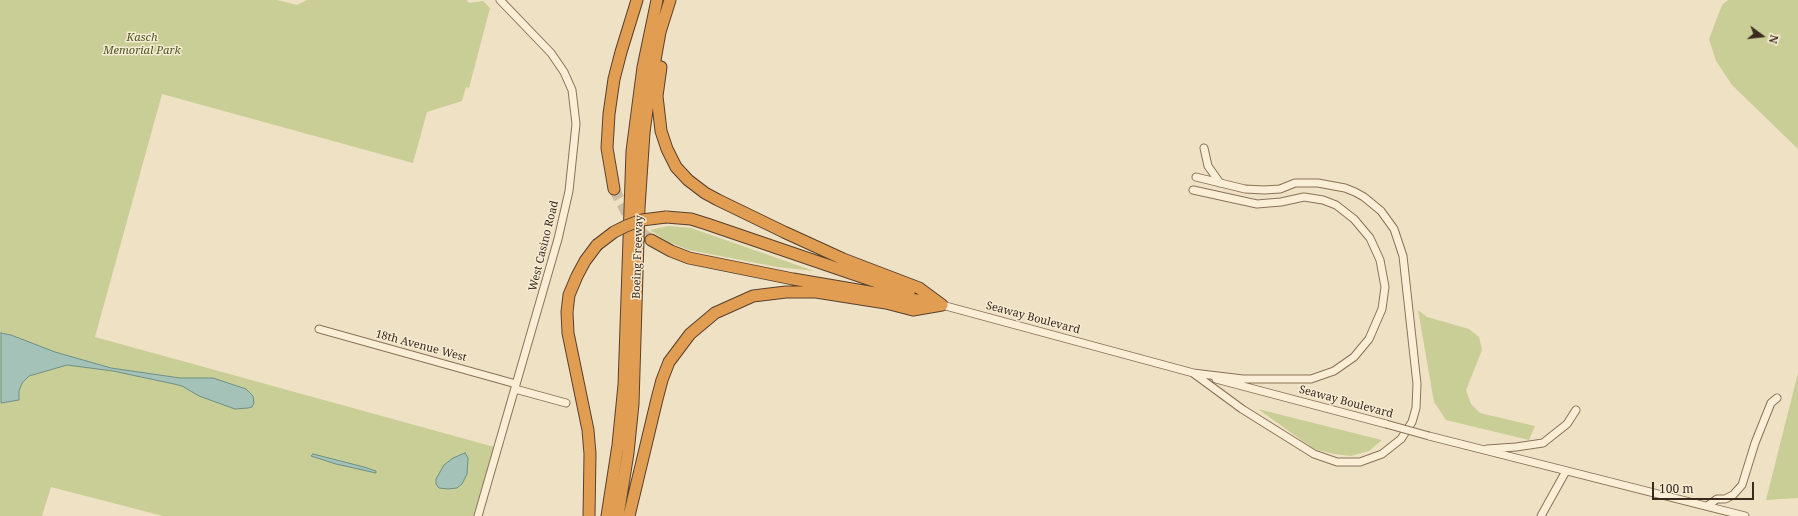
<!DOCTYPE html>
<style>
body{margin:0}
#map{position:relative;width:1798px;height:516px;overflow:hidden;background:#efe1c3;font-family:"Noto Serif",serif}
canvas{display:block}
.north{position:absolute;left:1742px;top:16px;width:40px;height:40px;-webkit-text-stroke:3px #f6ebd3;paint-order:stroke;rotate:105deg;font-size:11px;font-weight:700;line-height:16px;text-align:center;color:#3a2a1e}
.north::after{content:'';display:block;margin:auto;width:14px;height:18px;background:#3a2a1e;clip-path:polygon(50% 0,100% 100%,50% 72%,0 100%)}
.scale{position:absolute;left:1652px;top:482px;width:102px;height:18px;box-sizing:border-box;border:2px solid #3a2a1e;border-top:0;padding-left:5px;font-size:12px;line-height:14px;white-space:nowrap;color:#3a2a1e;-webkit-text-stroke:3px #f6ebd3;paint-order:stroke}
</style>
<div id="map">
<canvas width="1798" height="516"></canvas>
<div class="north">N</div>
<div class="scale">100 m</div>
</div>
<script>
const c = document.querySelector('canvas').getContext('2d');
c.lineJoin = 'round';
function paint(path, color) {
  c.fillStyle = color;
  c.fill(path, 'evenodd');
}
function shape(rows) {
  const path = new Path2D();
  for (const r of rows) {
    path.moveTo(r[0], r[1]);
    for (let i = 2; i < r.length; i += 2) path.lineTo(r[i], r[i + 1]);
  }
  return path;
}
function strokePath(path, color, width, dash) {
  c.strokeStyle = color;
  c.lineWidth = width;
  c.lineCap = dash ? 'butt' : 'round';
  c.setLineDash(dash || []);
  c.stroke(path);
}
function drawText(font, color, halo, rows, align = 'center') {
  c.font = font + ' "Noto Serif",serif';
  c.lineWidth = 3;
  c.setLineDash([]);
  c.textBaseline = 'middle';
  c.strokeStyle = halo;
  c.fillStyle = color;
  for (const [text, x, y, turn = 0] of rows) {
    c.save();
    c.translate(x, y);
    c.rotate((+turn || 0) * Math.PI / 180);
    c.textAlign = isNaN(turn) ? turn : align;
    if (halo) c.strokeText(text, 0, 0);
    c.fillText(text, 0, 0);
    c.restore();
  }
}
paint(shape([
 [0,0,277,0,297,5,307,0,467,0,469,3,483,1,490,8,469,88,466,87,462,101,427,112,413,163,162,94,95,337,498,448,478,516,163,516,51,487,42,516,0,516],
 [1728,0,1798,0,1798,149,1732,85,1716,61,1709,39,1722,5],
 [668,226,691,228,814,271,777,267,689,250,668,242,650,230],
 [1418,310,1427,317,1469,329,1479,337,1482,350,1466,390,1471,404,1480,413,1535,426,1529,440,1446,420,1434,402],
 [1798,373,1798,498,1766,500],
 [1258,409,1382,440,1369,451,1351,456,1334,454,1314,449]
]), '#c9ce96');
const water = shape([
 [1,333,11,335,55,352,111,368,180,378,213,378,246,389,253,396,254,403,252,407,248,408,235,409,199,396,182,386,174,384,113,371,67,365,29,376,22,383,19,391,19,400,1,403,1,333],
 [465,453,468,458,467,474,462,484,457,488,448,489,439,488,436,484,436,479,444,465,453,458,465,453],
 [313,454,364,467,376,471,376,473,336,464,314,457,311,456,313,454]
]);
paint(water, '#a5c2b9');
strokePath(water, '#6c9186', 1);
strokePath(shape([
 [614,189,630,219,642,233,651,240]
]), '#cbbca2', 11, [11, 5.5]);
const minor = shape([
 [1204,148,1208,166,1220,183],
 [942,305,1197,374],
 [319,329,516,384],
 [1193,373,1242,409,1314,454,1337,462,1360,462,1382,454,1401,439,1412,422,1416,408,1417,384,1403,256,1394,229,1381,211,1364,197,1355,192,1345,188,1318,183,1295,183,1280,189,1264,190,1245,189,1196,177],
 [1193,373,1243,379,1311,379,1334,371,1354,357,1369,339,1382,309,1385,287,1380,260,1370,238,1354,219,1336,205,1323,200,1304,197,1281,202,1257,204,1193,190],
 [1216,379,1386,424],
 [515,389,566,403],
 [1429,436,1745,516],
 [1487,449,1516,447,1543,443,1567,424,1576,410],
 [1707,506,1717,499,1725,499,1733,495,1742,485,1755,443,1771,403,1777,398],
 [478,516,558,239,569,191,576,124,572,90,564,72,551,53,500,0],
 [1541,516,1566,471]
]);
const highway = shape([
 [661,67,657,96,661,131,667,149,676,167,688,180,705,193,718,200,784,232,843,259,919,288,942,305],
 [614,189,607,148,609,114,614,79,621,52,637,0],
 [666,217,691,219,707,224,909,293],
 [651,240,671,251,689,258,793,279,934,303],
 [589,516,590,454,588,430,568,333,567,312,569,295,577,276,585,261,597,245],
 [607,516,618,445,624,385,632,151,643,67,657,0],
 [618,516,628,453,633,404,639,208,644,133,649,94,660,32,670,0],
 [629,516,657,399,662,380,669,362,690,334,715,313,753,296,786,292,816,292,886,303,913,310,942,305]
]);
strokePath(minor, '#8a7259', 9);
strokePath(highway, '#58402e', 13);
strokePath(minor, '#faeed7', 7);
strokePath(highway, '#e19d52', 11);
const minorBridge = shape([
 [1386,424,1429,436]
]);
const highwayBridge = shape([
 [597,245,614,232,626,226,642,220,666,217]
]);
strokePath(minorBridge, '#8a7259', 9, []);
strokePath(highwayBridge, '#58402e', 13, []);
strokePath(minorBridge, '#faeed7', 7);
strokePath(highwayBridge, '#e19d52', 11);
drawText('italic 11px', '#4b5724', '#f6ebd3', [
 ["Kasch",142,38],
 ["Memorial Park",142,51]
]);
drawText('11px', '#3a2a1e', '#f6ebd3', [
 ["West Casino Road",544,246,-76],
 ["Boeing Freeway",638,257,-88],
 ["Seaway Boulevard",1033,318,15],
 ["18th Avenue West",421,346,15],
 ["Seaway Boulevard",1346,402,15]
]);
</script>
